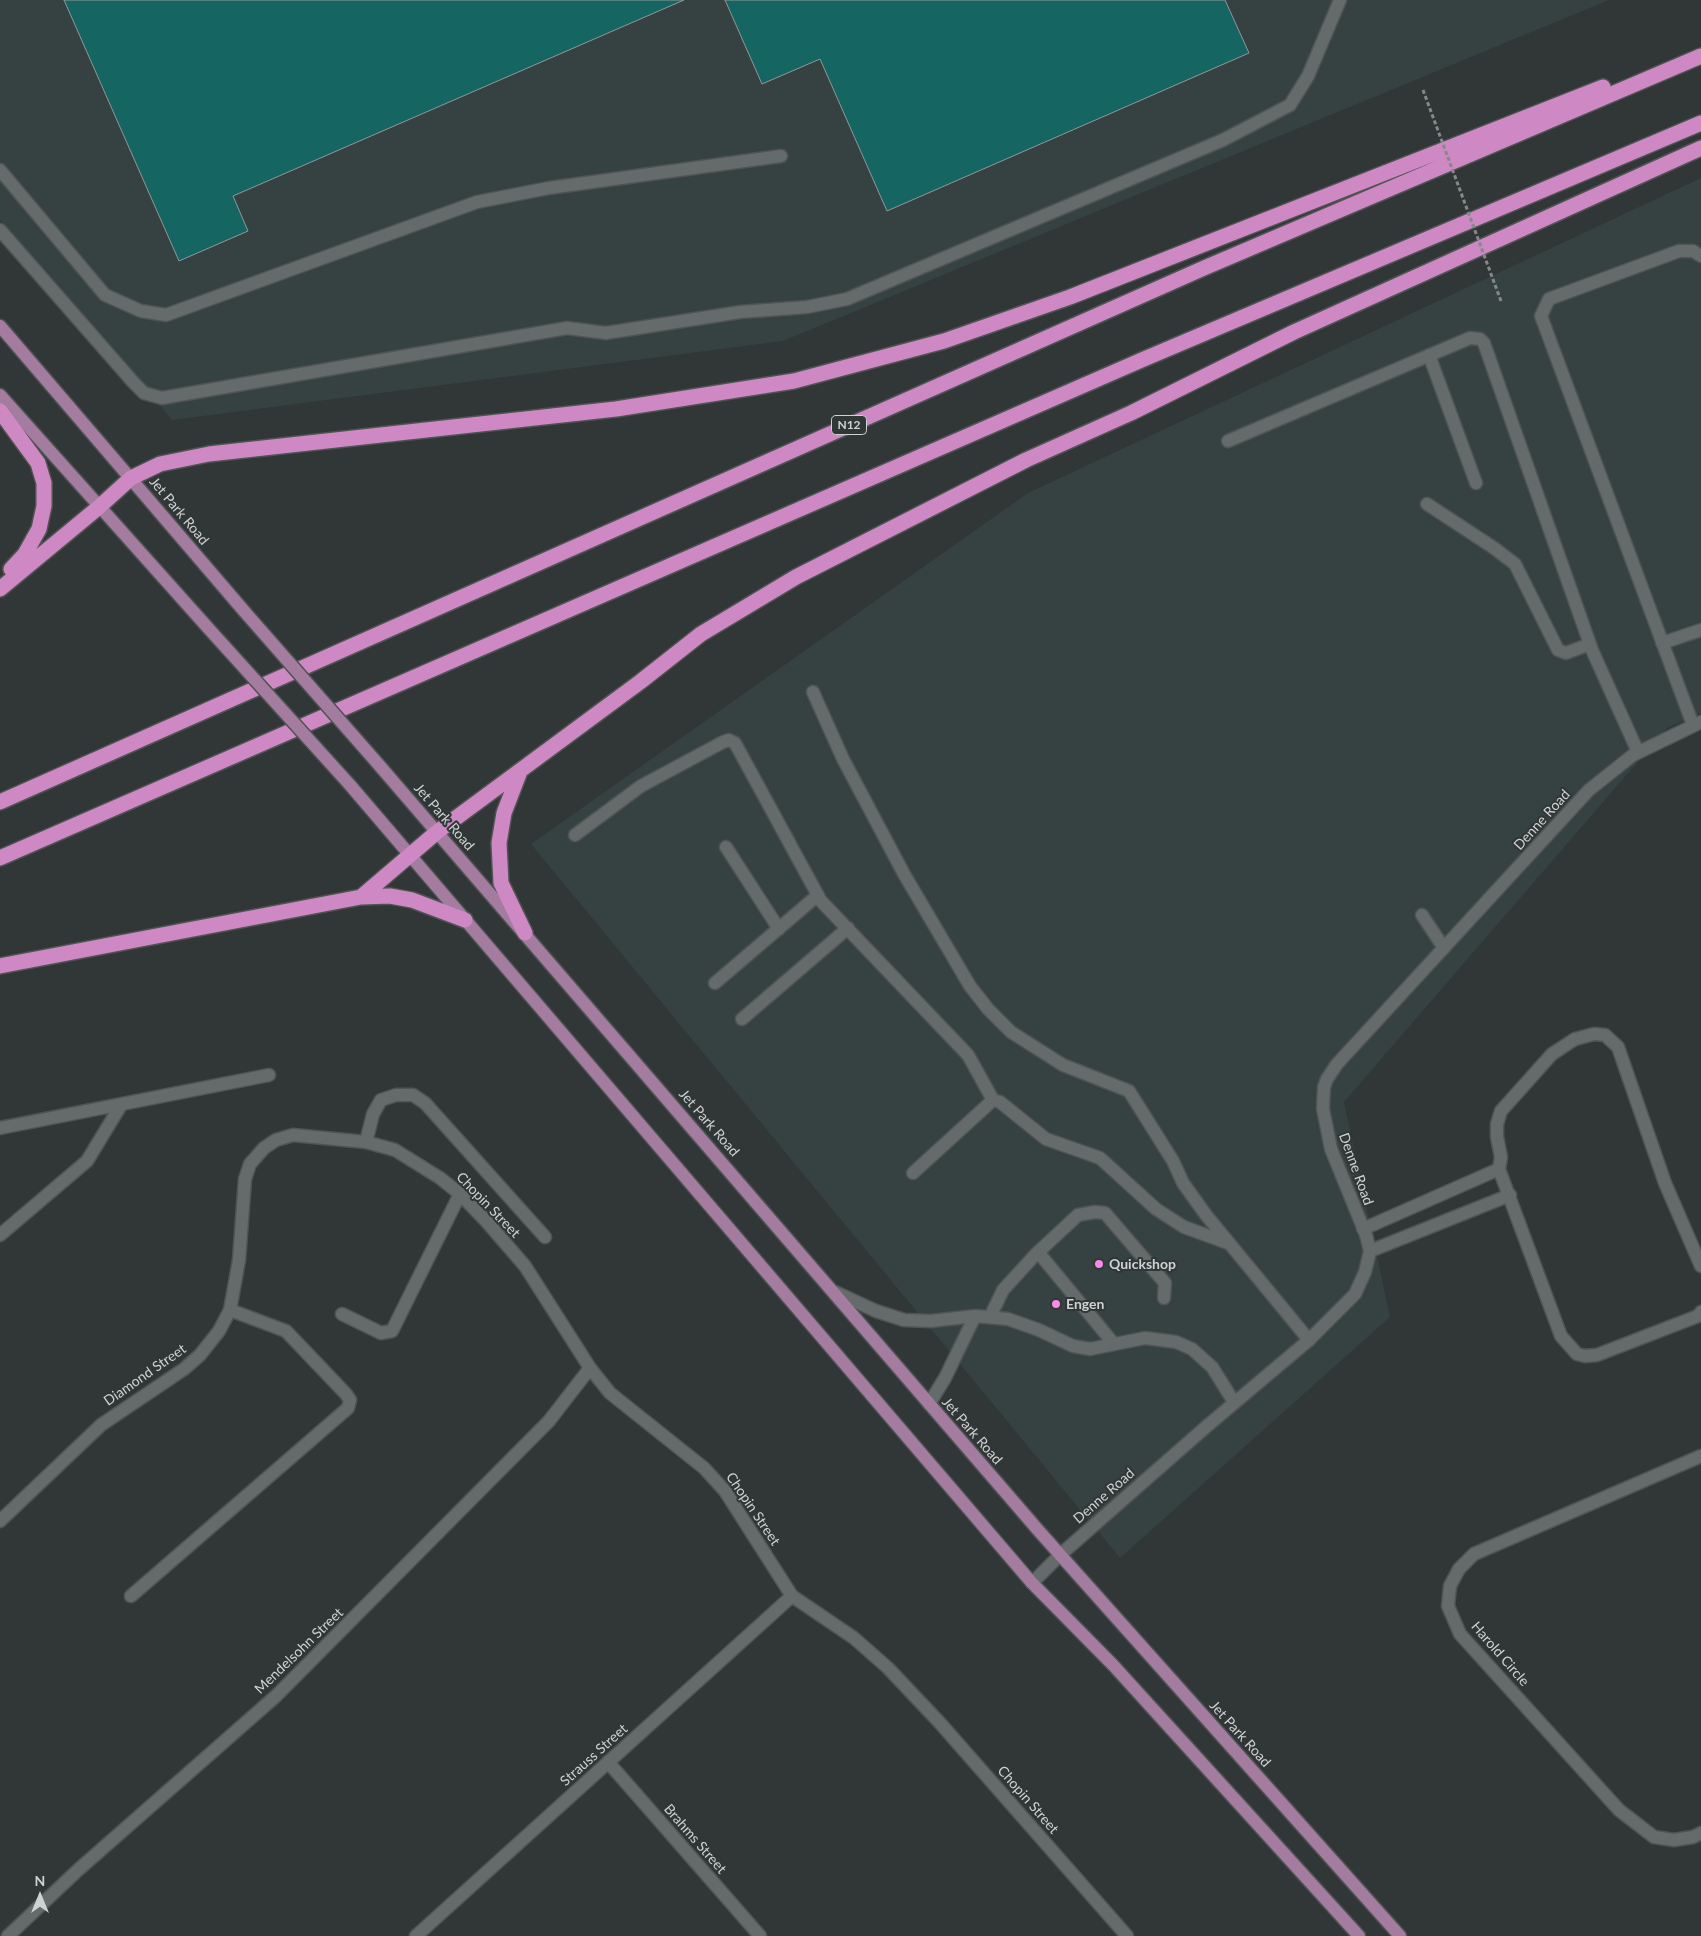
<!DOCTYPE html>
<style>
body{margin:0}
#map{position:relative;width:1701px;height:1936px;overflow:hidden;background:#313636;font-family:Lato,sans-serif}
canvas{display:block}
.north{position:absolute;left:15px;top:1871px;width:50px;height:50px;-webkit-text-stroke:4px #313636;paint-order:stroke;rotate:0deg;font-size:14px;font-weight:700;line-height:20px;text-align:center;color:#cfd2d2}
.north::after{content:'';display:block;margin:auto;width:18px;height:22px;background:#cfd2d2;clip-path:polygon(50% 0,100% 100%,50% 72%,0 100%)}
</style>
<div id="map">
<canvas width="1701" height="1936"></canvas>
<div class="north">N</div>
</div>
<script>
const c = document.querySelector('canvas').getContext('2d');
c.lineJoin = 'round';
function paint(path, color) {
  c.fillStyle = color;
  c.fill(path, 'evenodd');
}
function shape(rows) {
  const path = new Path2D();
  for (const r of rows) {
    path.moveTo(r[0], r[1]);
    for (let i = 2; i < r.length; i += 2) path.lineTo(r[i], r[i + 1]);
  }
  return path;
}
function strokePath(path, color, width, dash) {
  c.strokeStyle = color;
  c.lineWidth = width;
  c.lineCap = dash ? 'butt' : 'round';
  c.setLineDash(dash || []);
  c.stroke(path);
}
function drawText(font, color, halo, rows, align = 'center') {
  c.font = font + ' Lato,sans-serif';
  c.lineWidth = 4;
  c.setLineDash([]);
  c.textBaseline = 'middle';
  c.strokeStyle = halo;
  c.fillStyle = color;
  for (const [text, x, y, turn = 0] of rows) {
    c.save();
    c.translate(x, y);
    c.rotate((+turn || 0) * Math.PI / 180);
    c.textAlign = isNaN(turn) ? turn : align;
    if (halo) c.strokeText(text, 0, 0);
    c.fillText(text, 0, 0);
    c.restore();
  }
}
paint(shape([
 [0,0,1609,0,783,341,172,420,0,220],
 [1701,178,1701,713,1667,728,1344,1102,1390,1317,1120,1558,531,844,1028,493]
]), '#364241');
const building = shape([
 [64,0,684,0,233,196,248,231,179,261,64,0],
 [725,0,1225,0,1249,53,887,211,820,59,762,84,725,0]
]);
paint(building, '#156662');
strokePath(building, '#929797', 1);
const lane = shape([
 [0,170,105,295,141,311,166,315,477,202,549,188,781,156],
 [0,230,134,383,144,393,162,398,567,328,606,333,740,312,807,307,847,299,1223,140,1290,105,1308,76,1340,0],
 [1429,355,1476,483],
 [1228,441,1470,338,1480,339,1484,343,1592,650,1638,752],
 [1427,504,1494,548,1515,564,1558,650,1566,653,1590,644],
 [1662,643,1701,630],
 [813,692,843,759,904,874,970,986,988,1009,1011,1032,1063,1065,1129,1091,1173,1161,1183,1183,1206,1215,1309,1340],
 [1693,725,1541,316,1549,299,1679,251,1693,251,1701,256],
 [575,835,641,786,723,742,729,740,735,743,821,901,968,1055,993,1100],
 [726,847,779,929],
 [1422,915,1444,948],
 [715,983,818,895],
 [742,1019,848,928],
 [366,1142,373,1114,381,1100,396,1095,413,1095,425,1103,545,1237],
 [913,1173,993,1100,1000,1102,1046,1139,1100,1158,1156,1209,1184,1227,1228,1243],
 [1363,1229,1499,1169],
 [1370,1251,1510,1195],
 [1038,1252,1114,1344],
 [1701,1266,1665,1183,1618,1047,1605,1035,1594,1034,1575,1039,1552,1054,1501,1111,1497,1124,1497,1137,1501,1157,1499,1169,1561,1336,1577,1354,1585,1356,1597,1355,1698,1316,1701,1312],
 [835,1292,876,1311,904,1320,931,1321,975,1316,1008,1319,1039,1330,1073,1346,1090,1349,1145,1338,1176,1342,1192,1349,1212,1367,1234,1402],
 [342,1314,381,1333,392,1331,460,1194],
 [990,1317,1003,1290,1035,1255,1078,1215,1095,1212,1105,1213,1165,1283,1164,1298],
 [929,1404,945,1378,975,1316]
]);
const street = shape([
 [0,1128,269,1075],
 [0,1235,87,1161,121,1105],
 [1701,1456,1474,1554,1459,1569,1450,1586,1448,1606,1460,1634,1619,1810,1654,1837,1674,1840,1693,1837,1701,1833],
 [0,1521,101,1425,184,1369,200,1355,219,1331,230,1310,239,1260,245,1179,250,1164,264,1148,276,1140,293,1135,366,1142,395,1150,440,1178,460,1194,487,1222,525,1266,590,1368,610,1393,704,1468,725,1491,792,1596,854,1638,888,1668,940,1723,1127,1936],
 [1032,1583,1060,1555,1207,1426,1309,1340,1355,1294,1365,1272,1370,1251,1366,1235,1331,1149,1323,1109,1324,1087,1327,1079,1337,1064,1589,790,1633,755,1701,722],
 [131,1596,348,1408,350,1400,346,1394,286,1331,230,1310],
 [608,1762,760,1936],
 [8,1936,78,1870,276,1696,549,1421,590,1368],
 [416,1936,792,1596]
]);
const primary = shape([
 [0,326,244,611],
 [0,395,209,629],
 [379,765,1038,1530,1400,1936],
 [350,785,1032,1583,1113,1665,1359,1936]
]);
const highway = shape([
 [0,411,38,463,44,483,44,506,39,529,25,554,11,569],
 [0,589,99,507,131,478,160,464,209,454,616,409,794,381,944,341,1070,297,1603,87],
 [519,774,504,813,499,843,501,883,525,933],
 [0,802,1204,268,1701,56],
 [0,858,1144,359,1701,123],
 [361,897,390,896,412,900,465,920],
 [0,966,361,897,437,832,640,682,701,634,796,577,1026,460,1131,413,1294,332,1701,148]
]);
strokePath(lane, '#505353', 15);
strokePath(street, '#505353', 15);
strokePath(primary, '#505353', 15);
strokePath(highway, '#505353', 18);
strokePath(lane, '#656a6a', 12);
strokePath(street, '#656a6a', 12);
strokePath(primary, '#a47c9f', 12);
strokePath(highway, '#ce88c3', 15);
const primaryBridge = shape([
 [244,611,379,765],
 [209,629,350,785]
]);
strokePath(primaryBridge, '#505353', 15, []);
strokePath(shape([
 [1423,90,1501,301]
]), '#858989', 3, [4, 2.5]);
strokePath(primaryBridge, '#a47c9f', 12);
for (const [x, y, r, color] of [
 [1099,1264,5,"#f888ea"],
 [1056,1304,5,"#f888ea"]
]) {
  const dot = new Path2D();
  dot.arc(x, y, r, 0, 2 * Math.PI);
  c.fillStyle = color;
  c.fill(dot);
  strokePath(dot, '#313636', 2);
}
for (const [x, y, w] of [
 [849,425,35]
]) {
  const box = new Path2D();
  box.roundRect(x - w / 2, y - 9.5, w, 19, 4);
  c.fillStyle = '#313636';
  c.fill(box);
  strokePath(box, '#cfd2d2', 1);
}
drawText('bold 12px', '#cfd2d2', null, [
 ["N12",849,425]
]);
drawText('14px', '#cfd2d2', '#313636', [
 ["Jet Park Road",179,511,50],
 ["Jet Park Road",444,817,49],
 ["Denne Road",1542,820,-48],
 ["Jet Park Road",709,1123,49],
 ["Denne Road",1356,1169,70],
 ["Chopin Street",488,1205,46],
 ["Diamond Street",145,1375,-35],
 ["Jet Park Road",972,1431,49],
 ["Denne Road",1104,1496,-41],
 ["Chopin Street",753,1509,56],
 ["Mendelsohn Street",299,1651,-44],
 ["Harold Circle",1500,1654,49],
 ["Jet Park Road",1240,1734,48],
 ["Strauss Street",594,1755,-42],
 ["Chopin Street",1028,1800,49],
 ["Brahms Street",695,1839,49]
]);
drawText('bold 14px', '#cfd2d2', '#313636', [
 ["Quickshop",1109,1264],
 ["Engen",1066,1304]
], 'left');
</script>
